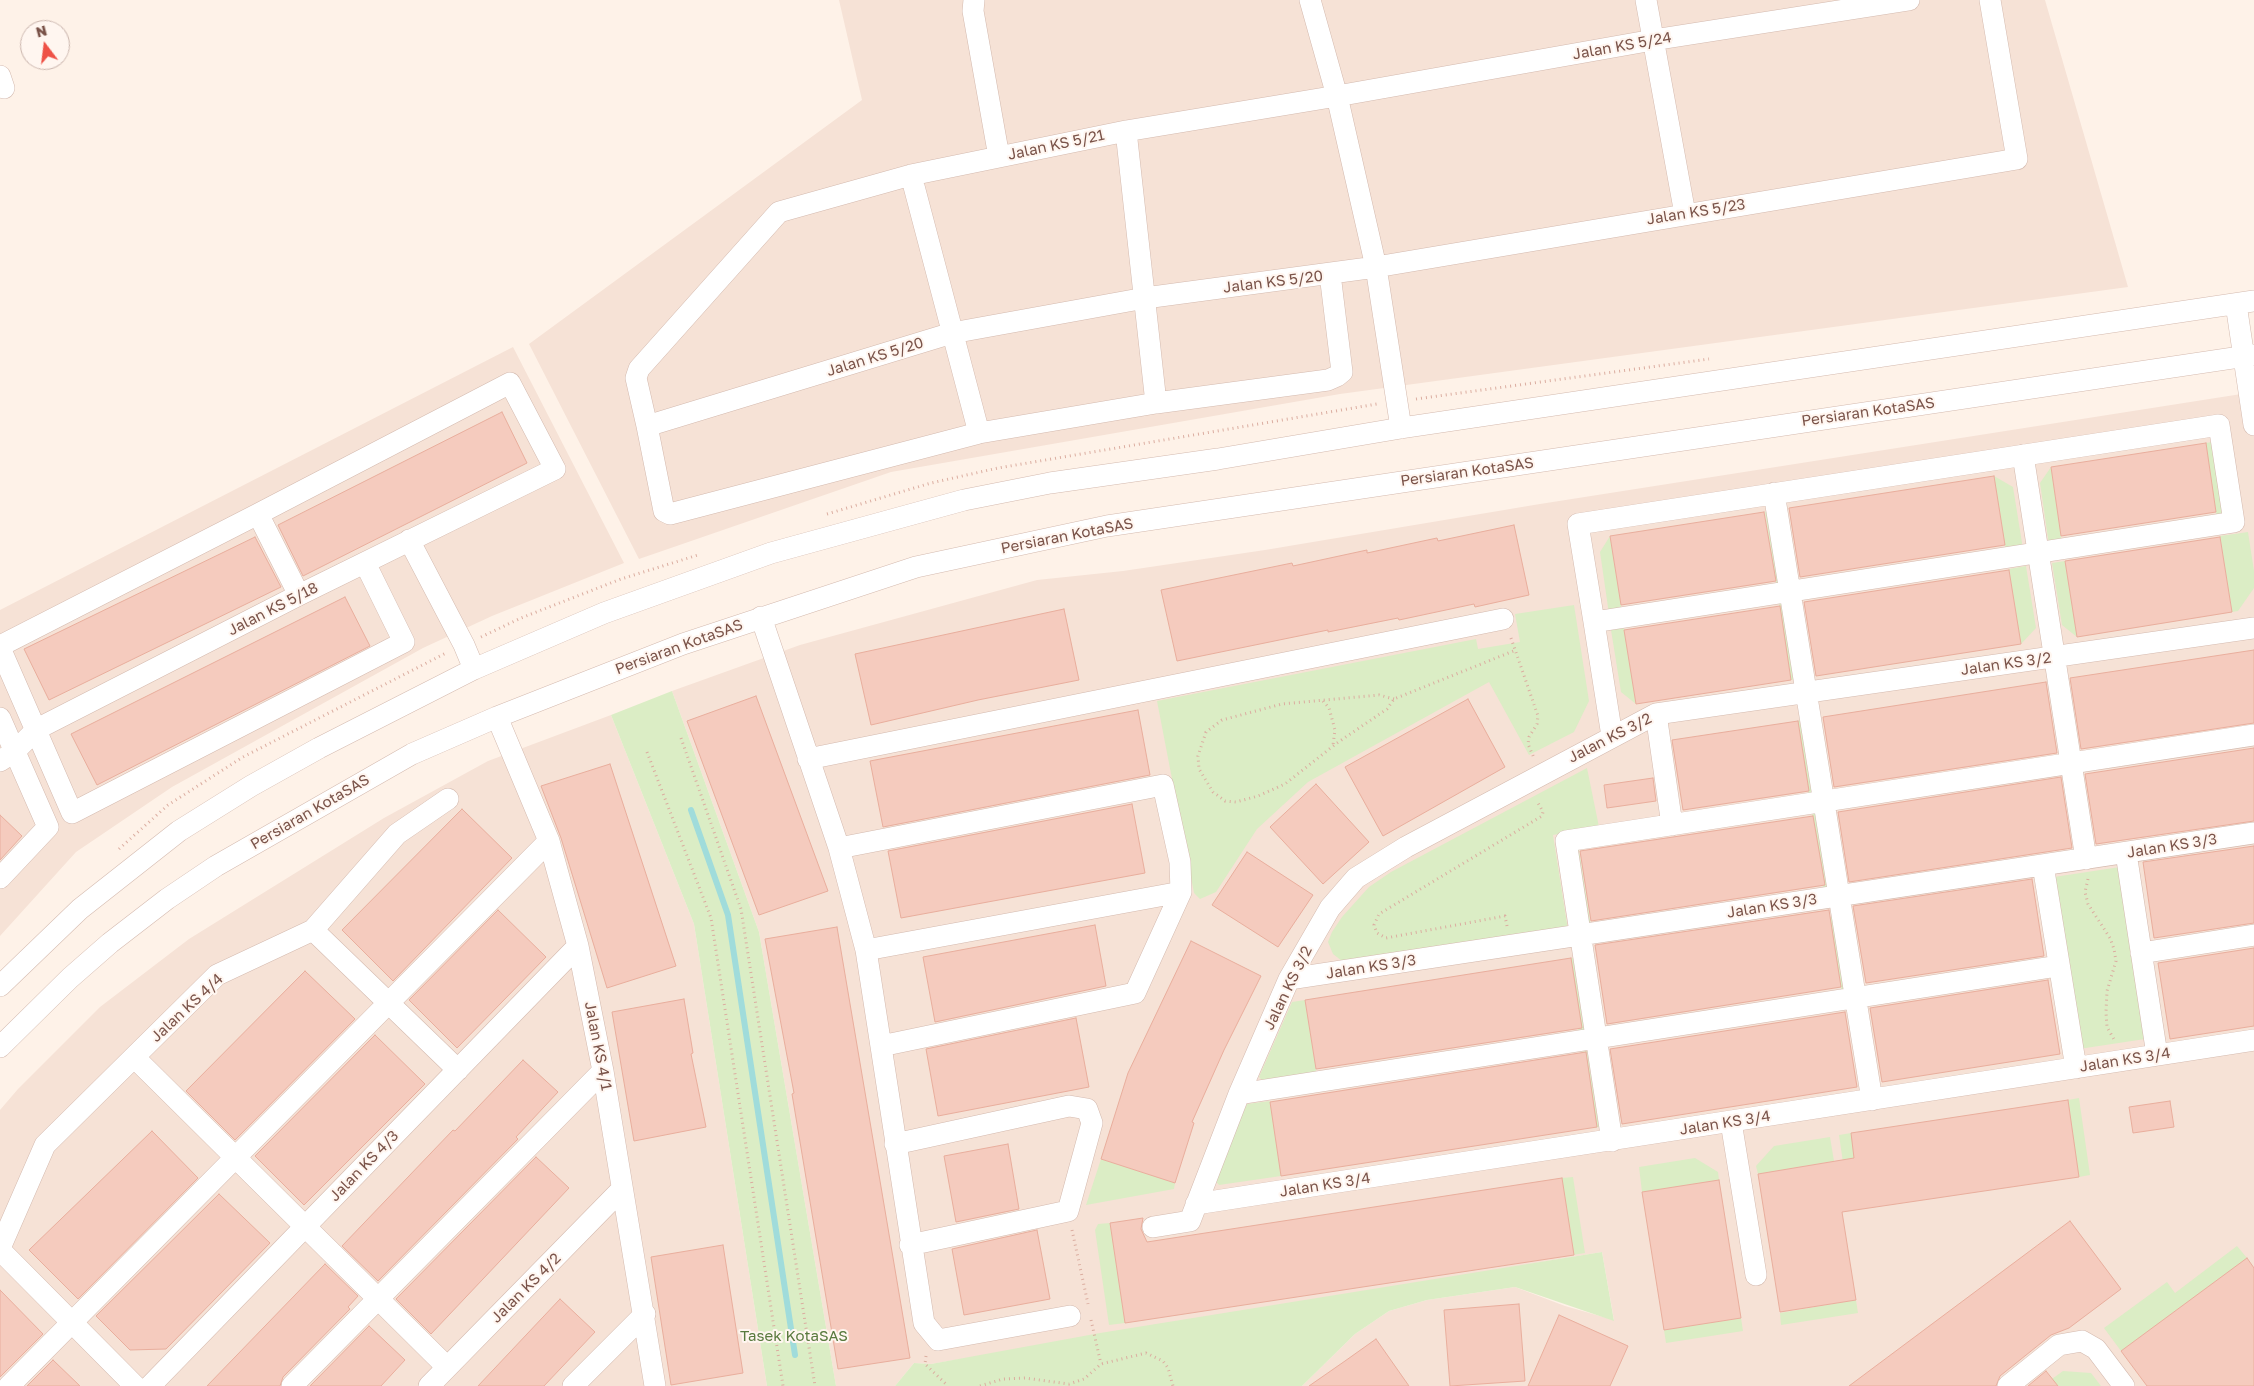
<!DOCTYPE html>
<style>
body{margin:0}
#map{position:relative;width:2254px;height:1386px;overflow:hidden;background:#fef2e8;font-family:"Golos Text",sans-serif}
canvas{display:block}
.north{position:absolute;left:20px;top:20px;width:50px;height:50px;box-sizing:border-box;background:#fff6f0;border:1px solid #cab5ad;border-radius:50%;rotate:345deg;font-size:14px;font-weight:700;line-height:20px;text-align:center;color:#7a5349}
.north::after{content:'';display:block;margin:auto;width:18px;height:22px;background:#ee5146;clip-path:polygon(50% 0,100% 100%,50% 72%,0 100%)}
</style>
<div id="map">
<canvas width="2254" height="1386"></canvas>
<div class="north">N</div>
</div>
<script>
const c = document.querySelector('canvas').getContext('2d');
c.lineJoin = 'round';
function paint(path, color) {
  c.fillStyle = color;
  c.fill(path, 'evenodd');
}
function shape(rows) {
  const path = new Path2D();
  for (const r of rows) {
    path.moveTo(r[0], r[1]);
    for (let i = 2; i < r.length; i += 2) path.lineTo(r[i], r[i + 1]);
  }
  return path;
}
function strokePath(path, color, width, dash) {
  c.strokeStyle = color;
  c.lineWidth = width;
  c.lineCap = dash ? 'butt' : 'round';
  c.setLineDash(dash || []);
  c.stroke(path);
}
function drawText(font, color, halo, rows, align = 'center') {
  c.font = font + ' "Golos Text",sans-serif';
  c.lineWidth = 4;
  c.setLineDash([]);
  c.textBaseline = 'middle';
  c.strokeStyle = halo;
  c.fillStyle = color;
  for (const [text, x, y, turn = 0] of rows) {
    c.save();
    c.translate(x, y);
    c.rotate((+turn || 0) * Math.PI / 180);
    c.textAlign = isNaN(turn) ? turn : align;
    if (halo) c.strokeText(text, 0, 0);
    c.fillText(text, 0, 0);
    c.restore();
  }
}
paint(shape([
 [839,0,2045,0,2128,287,1340,394,891,472,639,559,529,344,862,100],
 [513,347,624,563,492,616,423,648,172,787,76,852,0,936,0,610],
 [2254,392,2254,1386,1302,1386,1355,1334,1389,1311,1427,1300,1515,1287,1565,1306,1614,1320,1602,1252,931,1364,914,1363,895,1386,836,1386,759,932,672,691,800,645,1037,580,1123,571,1265,550,1540,504],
 [611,715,694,924,767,1386,0,1386,0,1110,18,1089,100,1007,189,939,384,818,488,761]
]), '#f6e2d6');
paint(shape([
 [2212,442,2223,518,2217,519,2206,443],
 [2051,467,2062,543,2049,545,2040,483],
 [1994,476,2013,487,2023,549,2006,552],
 [1771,511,1783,587,1777,588,1765,512],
 [2248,532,2254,571,2254,588,2238,611,2232,612,2220,536],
 [1610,536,1622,612,1609,614,1600,552],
 [2065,561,2077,637,2062,625,2052,563],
 [2026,566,2036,628,2021,644,2009,569],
 [1785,603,1797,679,1791,680,1779,604],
 [1574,605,1589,701,1574,732,1529,755,1489,682,1308,782,1257,829,1216,892,1200,899,1194,893,1157,701,1476,639,1478,649,1520,642,1515,614],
 [1624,628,1636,704,1621,692,1611,630],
 [672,691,759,932,836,1386,767,1386,694,924,611,715],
 [1803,720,1815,796,1809,797,1797,721],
 [1587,768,1599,827,1553,835,1568,930,1342,961,1333,954,1328,942,1332,932,1342,917,1369,887,1391,872],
 [1818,812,1830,888,1823,889,1812,813],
 [1579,850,1591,926,1585,927,1573,851],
 [2120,867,2145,1039,2079,1049,2054,877],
 [1830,917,1836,917,1848,992,1842,993],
 [1573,958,1585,1034,1579,1035,1567,959],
 [1305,1000,1317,1076,1265,1083,1259,1077,1292,1002],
 [1587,1051,1599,1127,1593,1128,1581,1052],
 [2079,1098,2090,1175,2079,1177,2068,1100],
 [1270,1101,1281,1176,1219,1185,1214,1179,1247,1104],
 [1851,1133,1862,1209,1850,1211,1839,1135],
 [1830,1137,1834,1161,1758,1174,1756,1166,1774,1146],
 [1695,1158,1718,1172,1719,1180,1642,1192,1639,1167],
 [1101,1159,1175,1183,1174,1189,1086,1205],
 [1573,1177,1585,1253,1573,1255,1562,1178],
 [1110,1223,1125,1323,1109,1325,1095,1230,1098,1224],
 [2237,1246,2247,1258,2121,1351,2104,1328,2167,1282,2175,1293],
 [1602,1252,1614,1321,1515,1287,1427,1300,1389,1311,1355,1334,1302,1386,895,1386,914,1363,931,1364,1100,1333],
 [1856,1300,1858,1313,1781,1325,1780,1313],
 [1741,1318,1743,1331,1666,1343,1664,1330],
 [2063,1371,2091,1373,2101,1386,2058,1386,2052,1379]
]), '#dbedc5');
strokePath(shape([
 [691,810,728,915,795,1355]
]), '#a0dcdb', 6);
const building = shape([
 [502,412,527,463,303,576,278,525,502,412],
 [2206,443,2216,512,2061,536,2051,467,2206,443],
 [1994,476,2005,545,1800,577,1789,508,1994,476],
 [1764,512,1776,581,1621,605,1610,536,1764,512],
 [1514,525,1529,595,1475,607,1474,604,1399,620,1398,618,1328,632,1328,630,1177,661,1161,590,1292,563,1293,566,1367,550,1367,553,1437,538,1438,541,1514,525],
 [255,537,281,587,49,700,24,649,255,537],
 [2220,537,2232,612,2077,637,2065,561,2220,537],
 [2009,570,2021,644,1816,676,1804,602,2009,570],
 [345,597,370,646,97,785,71,734,345,597],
 [1780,606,1791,680,1636,704,1624,630,1780,606],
 [1064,609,1079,680,978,700,871,725,855,654,1064,609],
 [2254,650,2254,723,2081,749,2070,678,2254,650],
 [2046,682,2057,753,1834,787,1823,717,2046,682],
 [756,696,828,891,759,915,687,721,756,696],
 [1468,699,1505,767,1383,836,1345,767,1468,699],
 [1138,710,1150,775,883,827,870,761,1138,710],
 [1798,721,1809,791,1683,810,1672,740,1798,721],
 [2254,748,2254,821,2096,844,2085,774,2254,748],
 [610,764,676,966,607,988,561,838,541,786,610,764],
 [2061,777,2072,848,1849,882,1838,812,2061,777],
 [1653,778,1656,801,1607,808,1604,785,1653,778],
 [1316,784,1369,842,1323,884,1270,827,1316,784],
 [1132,804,1145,873,901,918,888,851,1132,804],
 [462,809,512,858,393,981,342,930,462,809],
 [0,815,22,836,0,860,0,815],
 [1813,816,1825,885,1591,921,1580,851,1813,816],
 [2254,846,2254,923,2154,938,2143,862,2254,846],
 [1247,852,1313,895,1278,947,1212,905,1247,852],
 [2032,879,2044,956,1866,983,1853,906,2032,879],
 [498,910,546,957,457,1048,409,1000,498,910],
 [1829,910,1841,987,1607,1024,1595,945,1829,910],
 [1095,925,1106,986,935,1022,923,957,1095,925],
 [837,927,910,1358,838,1369,792,1094,794,1093,765,939,837,927],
 [1191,941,1261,976,1224,1050,1192,1122,1194,1123,1175,1183,1101,1159,1128,1073,1191,941],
 [2254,948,2254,1026,2170,1039,2158,963,2254,948],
 [1571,958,1582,1028,1316,1069,1305,1000,1571,958],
 [305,971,355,1019,235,1140,186,1091,305,971],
 [2048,980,2060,1054,1882,1082,1870,1008,2048,980],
 [684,999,693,1053,691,1054,706,1127,634,1141,612,1012,684,999],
 [1845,1012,1857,1087,1622,1124,1610,1049,1845,1012],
 [1076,1018,1089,1087,938,1116,926,1049,1076,1018],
 [375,1035,425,1084,304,1205,255,1156,375,1035],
 [1586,1052,1597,1127,1281,1176,1270,1102,1586,1052],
 [523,1060,558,1092,516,1137,518,1139,378,1281,342,1246,453,1130,455,1131,523,1060],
 [2068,1100,2079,1177,1842,1212,1856,1300,1780,1312,1758,1174,1854,1158,1851,1133,2068,1100],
 [2170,1101,2174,1127,2133,1133,2129,1107,2170,1101],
 [152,1131,198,1178,78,1299,29,1250,152,1131],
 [1008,1144,1019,1209,956,1222,944,1156,1008,1144],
 [536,1157,569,1188,431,1334,396,1299,536,1157],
 [1562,1178,1574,1255,1125,1323,1110,1223,1143,1218,1141,1229,1147,1242,1562,1178],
 [1719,1180,1741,1318,1664,1330,1642,1192,1719,1180],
 [219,1194,270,1243,166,1349,130,1350,96,1316,219,1194],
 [2070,1221,2121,1289,2069,1328,2051,1335,2000,1376,1996,1386,1849,1386,2070,1221],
 [1037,1230,1050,1299,964,1315,952,1249,1037,1230],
 [723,1245,743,1373,671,1385,651,1257,723,1245],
 [2247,1258,2254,1268,2254,1386,2147,1386,2121,1351,2247,1258],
 [325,1264,358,1296,348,1307,350,1309,283,1377,280,1386,207,1386,325,1264],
 [0,1290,43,1334,0,1377,0,1290],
 [560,1299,595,1332,544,1386,478,1386,560,1299],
 [1519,1304,1525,1381,1450,1386,1444,1310,1519,1304],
 [1559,1315,1628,1346,1610,1386,1528,1386,1559,1315],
 [369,1326,405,1360,381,1386,310,1386,369,1326],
 [1376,1339,1409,1386,1309,1386,1345,1361,1376,1339],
 [53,1360,80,1386,27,1386,53,1360],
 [2046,1371,2058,1386,2028,1386,2046,1371]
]);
paint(building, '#f5cbbe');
strokePath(building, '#e9ae9d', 1);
const minor = shape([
 [974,0,973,11,999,157],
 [1310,0,1337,96,1376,267,1401,428],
 [1646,0,1685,214],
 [1909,0,1653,40,1337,96,1126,131,911,175,779,212,639,369,636,378,647,426,952,333,1145,298,1376,267,2017,159,1990,0],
 [0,76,4,88],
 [1126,131,1156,403],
 [911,175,979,433],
 [2236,304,2254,425],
 [647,426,664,511,670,514,979,433,1156,403,1328,380,1337,376,1342,372,1330,274],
 [2023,455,2086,859],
 [1774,493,1872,1100],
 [409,540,464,645,474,669],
 [761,617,839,848,866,950,924,1323,938,1340,1070,1316],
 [1594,622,2234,522,2219,425,1578,524,1594,622,1612,736],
 [0,646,258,514],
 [0,648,72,813,404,642,365,563],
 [1656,714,1672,825],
 [497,717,549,841,578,946,603,1071,655,1386],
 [0,718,48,827,0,878],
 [808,759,1503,619],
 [0,761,14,752,37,729,299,595,555,469,510,383,258,514,299,595],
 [839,848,1163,785,1180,862,1181,892,1135,993,881,1046],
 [2126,853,2157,1055],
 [2043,865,2076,1068],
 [313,930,458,1070],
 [866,950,1181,892],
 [2141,953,2254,935],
 [1289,979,2254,833],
 [0,986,80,909,179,831,251,786,319,748,474,669,604,613,771,553,964,500,1050,483,1218,459,1401,428,2254,301],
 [0,1047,70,978,110,943,167,899,216,866,412,754,497,717,683,644,916,567,1107,526,2254,355],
 [135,1058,447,1367],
 [1239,1094,2058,966],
 [1731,1122,1756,1275],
 [1612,1141,1566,841,2254,735],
 [895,1144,1069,1106,1087,1109,1092,1123,1068,1211,910,1245],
 [1196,1204,2254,1040],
 [1153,1227,1190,1221,1239,1094,1289,979,1330,908,1356,878,1406,847,1656,714,2254,628],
 [0,1248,45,1145,217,975,313,930,397,834,448,799],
 [0,1250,135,1386],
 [9,1386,549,841],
 [150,1386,578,946],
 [292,1386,603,1071],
 [429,1386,622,1189],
 [573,1386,645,1314],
 [2008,1386,2059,1345,2082,1341,2096,1349,2124,1386]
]);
strokePath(minor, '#d4baaf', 22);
strokePath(shape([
 [1416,399,1709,359],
 [827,514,931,483,998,468,1377,404],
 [481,637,521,618,621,579,698,555],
 [1511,638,1538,716,1537,724,1529,737,1528,744,1534,758],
 [1394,699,1379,695,1282,704,1222,720,1206,732,1198,756,1199,769,1213,792,1225,801,1236,802,1258,796,1285,784,1337,743,1387,709,1394,699,1516,650],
 [1323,701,1329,708,1335,730,1333,745],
 [681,738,741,909,815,1386],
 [647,752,711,918,783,1386],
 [119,849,168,805,243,757,446,653],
 [2088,879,2085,892,2088,904,2110,938,2114,949,2116,961,2107,991,2106,1012,2107,1027,2115,1041],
 [1507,926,1505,916,1386,938,1377,933,1374,925,1379,914,1542,816,1543,812,1537,801],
 [1072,1230,1088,1304],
 [1091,1320,1101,1364],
 [926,1356,925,1364,948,1386],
 [980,1386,1003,1379,1025,1378,1069,1384,1084,1379,1101,1364,1146,1353,1163,1361,1168,1368,1173,1386]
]), '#dbada0', 3, [1, 4]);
strokePath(minor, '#fff', 21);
drawText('15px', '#7a5349', '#fff6f0', [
 ["Jalan KS 5/24",1622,46,-10],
 ["Jalan KS 5/21",1056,145,-12],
 ["Jalan KS 5/23",1696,212,-9],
 ["Jalan KS 5/20",1273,282,-7],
 ["Jalan KS 5/20",875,357,-17],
 ["Persiaran KotaSAS",1868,412,-8],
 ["Persiaran KotaSAS",1467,472,-8],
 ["Persiaran KotaSAS",1067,536,-11],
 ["Jalan KS 5/18",273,609,-27],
 ["Persiaran KotaSAS",679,647,-20],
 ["Jalan KS 3/2",2006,664,-8],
 ["Jalan KS 3/2",1610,738,-27],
 ["Persiaran KotaSAS",310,812,-30],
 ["Jalan KS 3/3",2172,846,-9],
 ["Jalan KS 3/3",1772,906,-9],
 ["Jalan KS 3/3",1371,967,-9],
 ["Jalan KS 3/2",1288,988,-64],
 ["Jalan KS 4/4",187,1008,-43],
 ["Jalan KS 4/1",598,1046,79],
 ["Jalan KS 3/4",2125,1060,-9],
 ["Jalan KS 3/4",1725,1123,-9],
 ["Jalan KS 4/3",364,1166,-46],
 ["Jalan KS 3/4",1325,1185,-9],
 ["Jalan KS 4/2",526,1288,-45]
]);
drawText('15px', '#597a3e', '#fff6f0', [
 ["Tasek KotaSAS",794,1336]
]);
</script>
